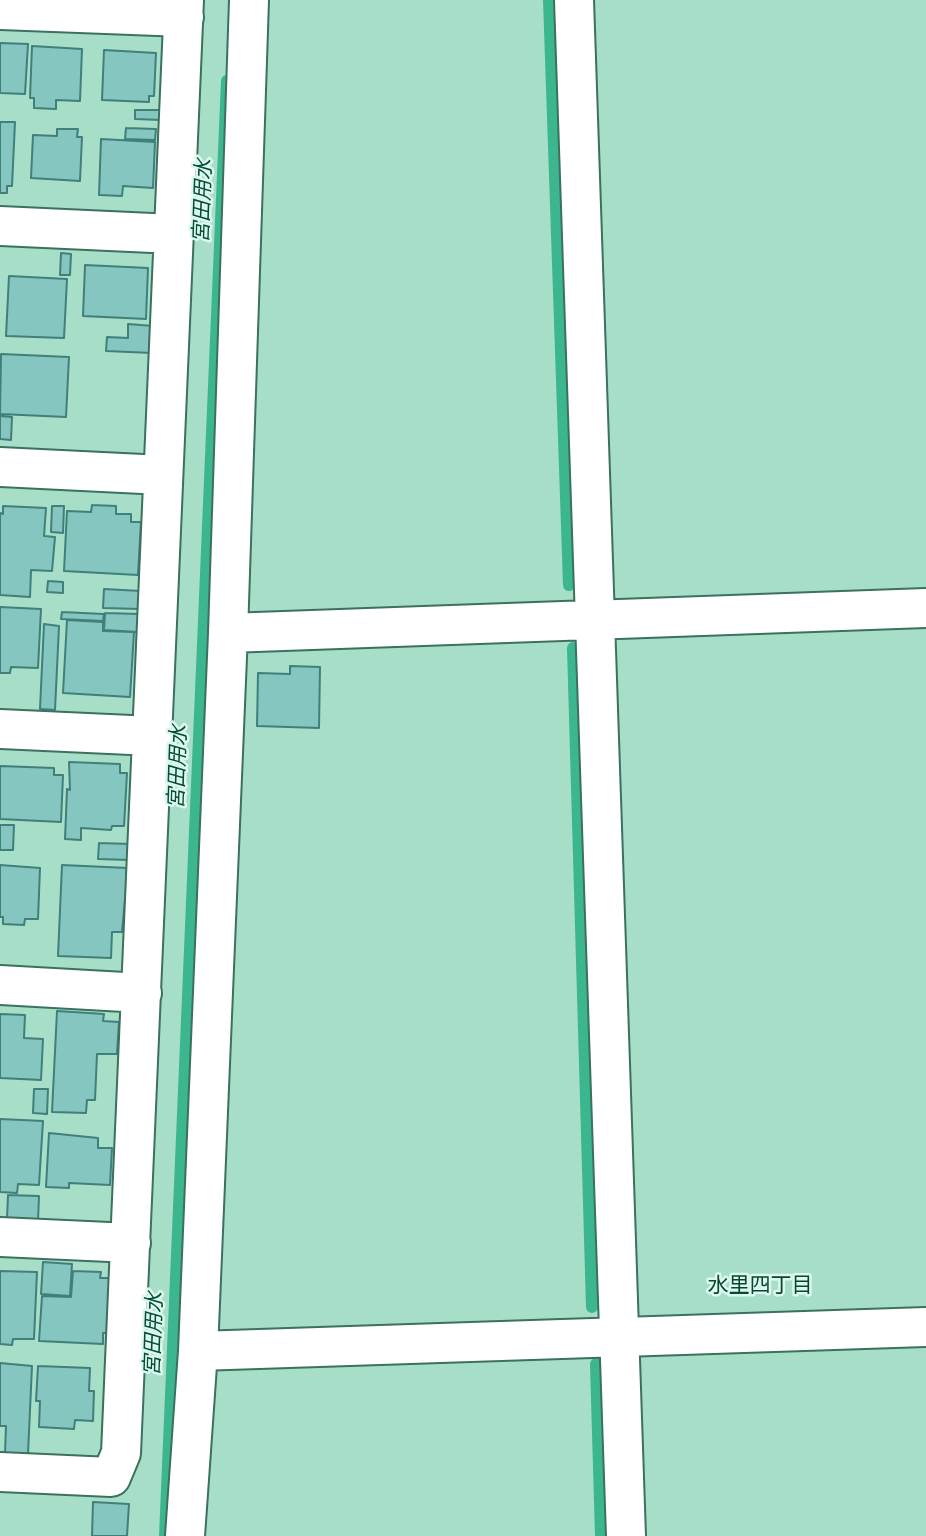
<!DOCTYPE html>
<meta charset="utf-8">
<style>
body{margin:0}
canvas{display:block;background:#a6dec7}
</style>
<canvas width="926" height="1536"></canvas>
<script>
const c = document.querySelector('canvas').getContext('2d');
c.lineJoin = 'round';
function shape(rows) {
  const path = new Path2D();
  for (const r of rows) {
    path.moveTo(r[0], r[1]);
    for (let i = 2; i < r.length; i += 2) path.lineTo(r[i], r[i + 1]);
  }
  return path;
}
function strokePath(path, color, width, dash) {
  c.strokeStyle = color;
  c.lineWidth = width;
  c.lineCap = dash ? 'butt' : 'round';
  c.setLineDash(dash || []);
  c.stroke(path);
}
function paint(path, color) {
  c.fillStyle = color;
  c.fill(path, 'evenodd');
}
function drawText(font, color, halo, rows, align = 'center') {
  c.font = font + ' Quicksand,"Noto Sans JP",sans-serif';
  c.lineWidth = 5;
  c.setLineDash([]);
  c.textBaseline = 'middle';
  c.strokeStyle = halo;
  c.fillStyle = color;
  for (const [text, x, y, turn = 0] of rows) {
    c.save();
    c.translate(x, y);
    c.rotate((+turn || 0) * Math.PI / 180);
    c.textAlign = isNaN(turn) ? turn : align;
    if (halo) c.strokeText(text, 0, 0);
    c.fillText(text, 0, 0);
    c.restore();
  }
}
strokePath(shape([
 [549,0,569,585],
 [573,648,592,1307],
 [596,1364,601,1536],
 [165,1536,227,81]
]), '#3cb68f', 12);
const building = shape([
 [0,43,28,44,25,94,0,93,0,43],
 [32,46,82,49,80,101,56,100,56,109,34,108,34,98,30,98,32,46],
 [104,50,156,53,154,96,149,96,149,102,102,100,104,50],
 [135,110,161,110,161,120,135,119,135,110],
 [0,122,15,122,12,186,7,186,7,193,0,193,0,122],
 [126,128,156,129,155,140,125,139,126,128],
 [57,129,78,129,77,137,82,137,80,181,31,178,33,135,57,136,57,129],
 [101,139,155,142,153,188,123,186,122,196,99,195,101,139],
 [61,253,71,254,70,275,60,275,61,253],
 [85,265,148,268,146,319,83,316,85,265],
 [9,276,67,279,64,338,6,336,9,276],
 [128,324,153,326,152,353,106,351,107,337,128,338,128,324],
 [1,354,69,357,66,417,0,414,1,354],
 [0,416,12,417,11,440,0,439,0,416],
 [92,505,116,506,116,514,131,514,131,522,141,522,138,575,64,571,67,511,91,512,92,505],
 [3,506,46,508,44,536,55,537,52,571,31,570,30,597,0,595,0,513,3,514,3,506],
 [52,506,64,506,63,533,51,532,52,506],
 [48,581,63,582,63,593,47,592,48,581],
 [104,589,141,591,140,609,103,608,104,589],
 [0,607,41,609,38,668,11,667,10,673,0,673,0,607],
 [62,612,104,614,103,621,61,619,62,612],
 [105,613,139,614,138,632,104,630,105,613],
 [67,620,103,622,103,631,134,632,130,697,63,693,67,620],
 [44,624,59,626,55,710,40,709,44,624],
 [290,666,320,667,319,728,257,726,258,673,290,674,290,666],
 [69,762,120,764,120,773,127,773,124,826,112,826,111,830,81,828,81,840,65,839,67,789,70,790,69,762],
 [0,766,54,768,54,775,63,775,61,822,0,819,0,766],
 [0,825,14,825,13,850,0,850,0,825],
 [99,843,131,844,130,860,98,859,99,843],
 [0,865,40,868,38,919,25,919,24,925,3,924,3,917,0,917,0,865],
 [62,865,128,868,122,932,112,932,111,958,58,956,62,865],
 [57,1011,104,1014,103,1021,119,1022,117,1054,97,1054,95,1100,87,1100,86,1113,52,1112,57,1011],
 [0,1014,25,1015,24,1038,43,1039,41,1080,0,1078,0,1014],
 [34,1089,48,1089,47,1114,33,1113,34,1089],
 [0,1119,43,1121,39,1185,18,1184,17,1193,0,1192,0,1119],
 [49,1133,98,1138,98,1148,112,1148,110,1185,69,1183,69,1188,46,1187,49,1133],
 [8,1195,39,1196,38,1221,7,1219,8,1195],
 [43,1262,72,1264,70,1296,41,1294,43,1262],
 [0,1271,37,1272,34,1339,13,1339,12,1345,0,1344,0,1271],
 [73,1271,101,1272,100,1278,110,1278,107,1333,103,1333,103,1344,39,1341,42,1296,71,1297,73,1271],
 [0,1363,32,1366,28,1454,5,1453,6,1426,0,1426,0,1363],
 [38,1366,90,1368,89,1391,94,1391,93,1421,75,1420,74,1429,39,1427,40,1401,36,1401,38,1366],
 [93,1502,129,1504,127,1536,92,1536,93,1502]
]);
paint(building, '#86c6c0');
strokePath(building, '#407f7a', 2);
const minor = shape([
 [574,0,626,1536],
 [0,10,184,17],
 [0,226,174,234],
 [0,467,163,475],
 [228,633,926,608],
 [0,729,153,736],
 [0,985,142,993],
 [0,1237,131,1243],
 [198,1351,926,1327],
 [0,1472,111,1477,121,1453,184,0],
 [185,1536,198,1351,228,633,249,0]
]);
strokePath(minor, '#3b715d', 42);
strokePath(minor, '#fff', 38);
drawText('italic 21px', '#064d39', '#dcf8ec', [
 ["宮田用水",203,201,-88],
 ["宮田用水",178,767,-88],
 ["宮田用水",154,1334,-88]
]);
drawText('21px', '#084533', '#dcf8ec', [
 ["水里四丁目",760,1286]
]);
</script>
